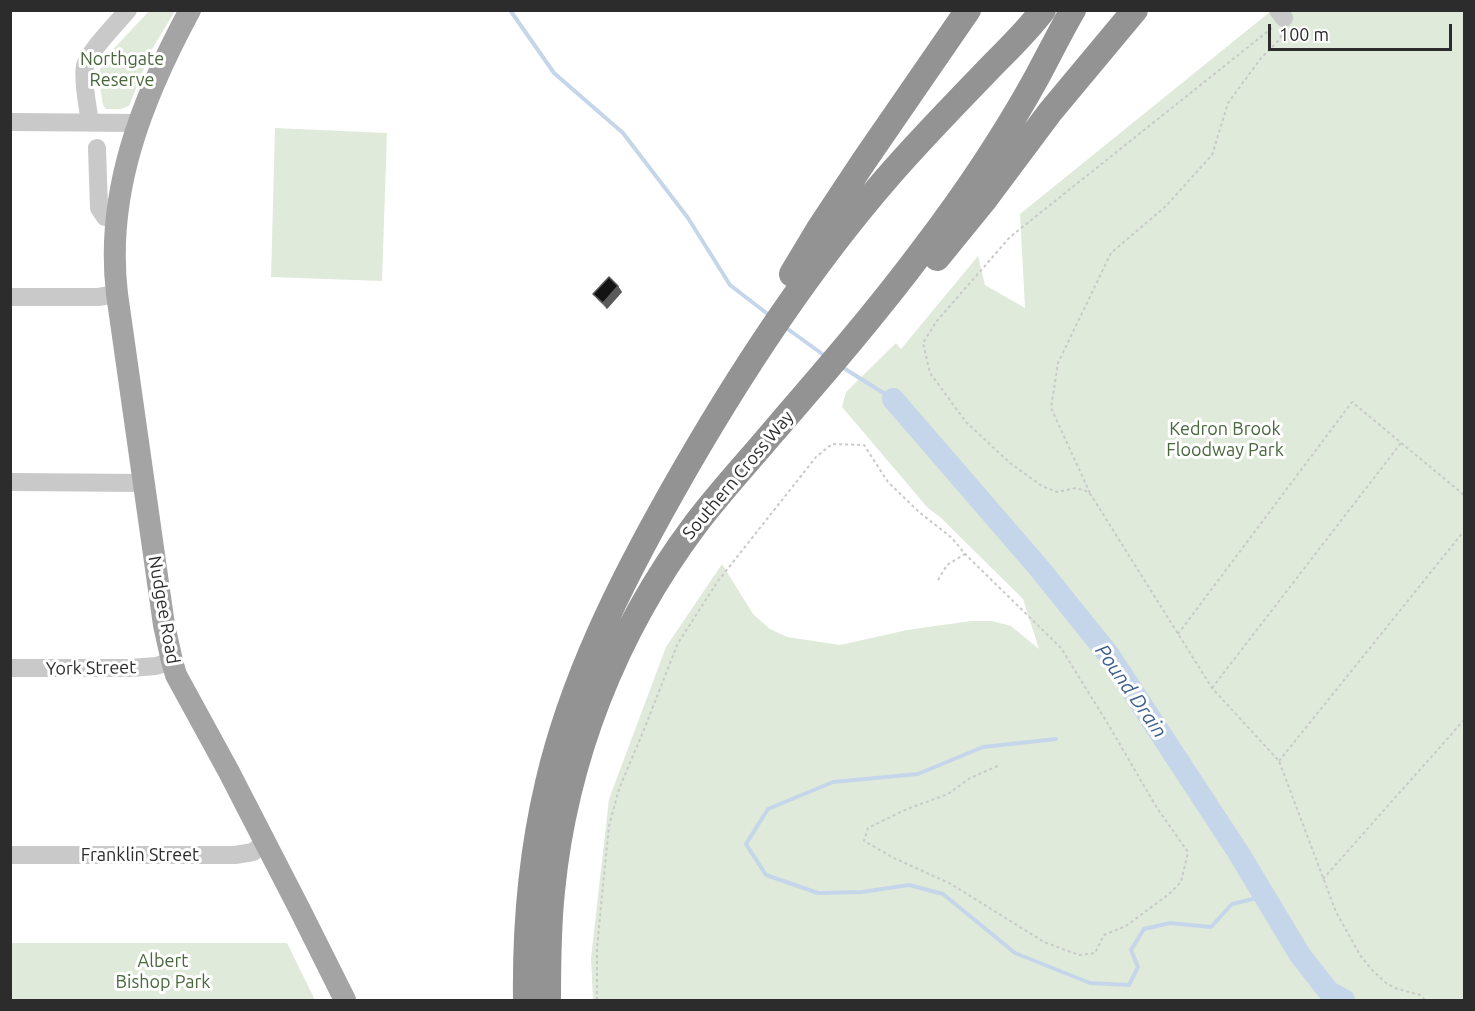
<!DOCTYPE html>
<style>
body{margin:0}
#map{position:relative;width:1475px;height:1011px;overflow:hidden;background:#fff;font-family:Ubuntu,sans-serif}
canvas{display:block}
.frame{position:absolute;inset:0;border:12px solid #2c2c2c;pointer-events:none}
.scale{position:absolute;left:1268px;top:24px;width:184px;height:27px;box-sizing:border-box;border:3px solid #2c2c2c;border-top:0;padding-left:8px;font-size:18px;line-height:21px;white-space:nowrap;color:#2c2c2c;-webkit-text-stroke:4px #fff;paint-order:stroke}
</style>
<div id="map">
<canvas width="1475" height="1011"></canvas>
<div class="frame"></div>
<div class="scale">100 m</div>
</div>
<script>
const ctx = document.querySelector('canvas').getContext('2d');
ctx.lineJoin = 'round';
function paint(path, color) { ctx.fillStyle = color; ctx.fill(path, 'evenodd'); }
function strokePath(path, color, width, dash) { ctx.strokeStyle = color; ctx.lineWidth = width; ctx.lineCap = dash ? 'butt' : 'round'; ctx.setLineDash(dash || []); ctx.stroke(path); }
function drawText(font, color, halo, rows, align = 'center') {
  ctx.font = font + ' Ubuntu,sans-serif'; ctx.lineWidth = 6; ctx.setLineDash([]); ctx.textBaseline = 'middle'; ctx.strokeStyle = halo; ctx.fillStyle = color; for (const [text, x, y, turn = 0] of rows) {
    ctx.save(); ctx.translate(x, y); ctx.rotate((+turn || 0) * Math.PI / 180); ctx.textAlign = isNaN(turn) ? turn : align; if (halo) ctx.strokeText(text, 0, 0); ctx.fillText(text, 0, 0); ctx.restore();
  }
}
const green = new Path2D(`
 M149 11H175L151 51 129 106 121 109H106L103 105 98 75 104 59Z
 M1271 11H1464V1000H593L591 958 609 799 666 647 722 564 753 614 770 629 787 637 840 645 907 630 971 621H992L1011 626 1039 649 1023 599 941 518 927 507 842 407 846 392 896 343 901 349 978 256 985 285 1025 308 1020 214Z
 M275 128 387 133 382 281 271 277Z
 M11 943H287L315 1000H11Z`);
const stream = new Path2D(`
 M510 10 554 73 623 133 688 218 730 285 769 315
 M785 327 825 356
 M842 367 893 399
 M1056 739 983 747 918 774 833 782 768 809 746 844 766 875 818 893 862 892 909 885 943 894 1015 953 1090 983 1129 985 1138 967 1131 950 1144 929 1170 923 1211 927 1232 904 1265 896`);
const river = new Path2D(`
 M893 399 1039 568 1109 655 1238 852 1300 955 1329 992 1344 1000`);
const path = new Path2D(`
 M1272 28 1010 237 936 322 923 343 930 373 966 422 1010 463 1042 486 1057 492 1076 488 1086 491 1091 495 1212 688 1279 761 1336 912 1360 955 1372 970 1386 983 1395 988 1420 995 1425 1000
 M1090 493 1051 408 1058 363 1111 253 1166 206 1212 155 1228 103 1261 58 1278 41 1283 33
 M938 580 947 565 965 554
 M1178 634 1352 402 1464 495
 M1212 688 1401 443
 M1279 761 1464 531
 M1323 879 1464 720
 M597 1000V949L602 895 609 826 619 789 643 732 678 643 718 581 816 457 832 444 864 445 888 482 919 512 952 538 965 554 1061 648 1108 724 1157 808 1188 852 1181 882 1169 894 1126 926 1104 935 1095 953 1079 955 1044 942 951 884 894 858 864 841 868 828 907 809 948 794 970 778 1000 765`);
const minor = new Path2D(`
 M1278 10 1284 18
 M10 122 138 123
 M90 122C88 108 82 80 85 66 88 52 117 23 128 10
 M97 148 99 208 105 217 117 218
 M10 297H98L117 294
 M10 482 144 483
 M10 668H130L156 666 172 661
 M10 855H235L253 852 265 842`);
const major = new Path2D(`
 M190 10C142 99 105 192 117 294L164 625 172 661 176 675 229 772 300 910 345 1000`);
const highway = new Path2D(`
 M937 258 985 199 1050 112 1135 10
 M792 274 819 229 864 161 968 10
 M526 1000C525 927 531 855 548 783 572 680 620 584 672 492 734 382 803 275 886 179 917 143 951 108 984 74 1004 53 1026 33 1043 10
 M548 1000C548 964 548 928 552 891 565 759 615 632 695 525 719 493 747 463 773 432 824 373 876 313 923 250 965 195 1004 137 1037 77 1049 55 1060 32 1073 10`);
const wall = new Path2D(`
 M618 286 622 292 607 309 598 300 593 294Z`);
const shadedWall = new Path2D(`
 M618 286 622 292 607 309 603 303Z`);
const building = new Path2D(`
 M609 277 618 286 603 303 593 294Z`);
const parkNames = [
 ["Northgate",122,59],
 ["Reserve",122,80],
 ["Kedron Brook",1225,429],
 ["Floodway Park",1225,450],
 ["Albert",163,961],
 ["Bishop Park",163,982]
];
const streetNames = [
 ["Southern Cross Way",738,475,-50],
 ["Nudgee Road",164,610,80],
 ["York Street",91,668,-1],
 ["Franklin Street",140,855]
];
const waterNames = [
 ["Pound Drain",1131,691,55]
];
paint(green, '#e0eada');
strokePath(stream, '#c6d6ea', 4);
strokePath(river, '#c6d6ea', 22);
strokePath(path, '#c9c9c9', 2, [3, 3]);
strokePath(minor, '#c9c9c9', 18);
strokePath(major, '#a4a4a4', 22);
strokePath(highway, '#939393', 26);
paint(wall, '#898989');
paint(shadedWall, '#5a5a5a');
paint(building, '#131313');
strokePath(building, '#5a5a5a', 1.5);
drawText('18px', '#48673b', '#fff', parkNames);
drawText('18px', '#2c2c2c', '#fff', streetNames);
drawText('italic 20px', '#3c5f8d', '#fff', waterNames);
</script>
